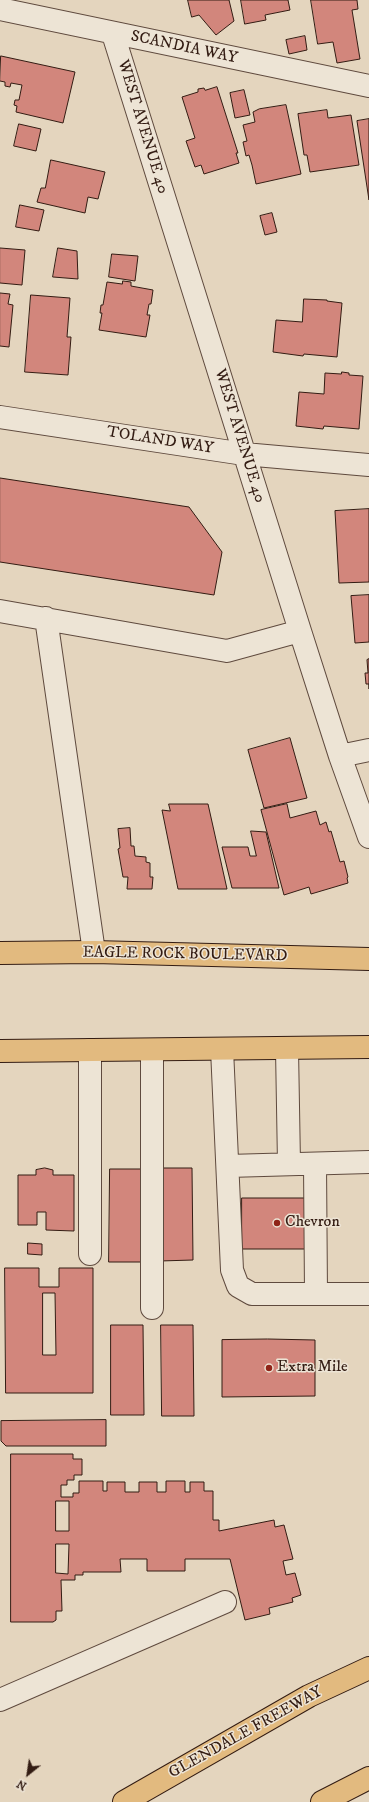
<!DOCTYPE html>
<style>
body{margin:0}
#map{position:relative;width:369px;height:1802px;overflow:hidden;background:#e4d5be;font-family:"IM FELL DW Pica",serif}
canvas{display:block}
.north{position:absolute;left:8px;top:1754px;width:40px;height:40px;-webkit-text-stroke:3px #ede4d5;paint-order:stroke;rotate:210deg;font-size:11px;font-weight:700;line-height:16px;text-align:center;color:#331c13}
.north::after{content:'';display:block;margin:auto;width:14px;height:18px;background:#331c13;clip-path:polygon(50% 0,100% 100%,50% 72%,0 100%)}
</style>
<div id="map">
<canvas width="369" height="1802"></canvas>
<div class="north">N</div>
</div>
<script>
const ctx = document.querySelector('canvas').getContext('2d');
ctx.lineJoin = 'round';
function paint(path, color) { ctx.fillStyle = color; ctx.fill(path, 'evenodd'); }
function strokePath(path, color, width, dash) { ctx.strokeStyle = color; ctx.lineWidth = width; ctx.lineCap = dash ? 'butt' : 'round'; ctx.setLineDash(dash || []); ctx.stroke(path); }
function drawText(font, color, halo, rows, align = 'center') {
  ctx.font = font + ' "IM FELL DW Pica",serif'; ctx.lineWidth = 3; ctx.setLineDash([]); ctx.textBaseline = 'middle'; ctx.strokeStyle = halo; ctx.fillStyle = color; for (const [text, x, y, turn = 0] of rows) {
    ctx.save(); ctx.translate(x, y); ctx.rotate((+turn || 0) * Math.PI / 180); ctx.textAlign = isNaN(turn) ? turn : align; if (halo) ctx.strokeText(text, 0, 0); ctx.fillText(text, 0, 0); ctx.restore();
  }
}
const building = new Path2D(`
 M188 0H229L234 21 216 35 199 15 192 17Z
 M241 0H288L290 10 265 15 266 20 245 24Z
 M311 0H357L358 9 352 10 360 59 337 63 333 42 318 44Z
 M305 36 307 50 289 54 286 40Z
 M1 56 75 72 63 123 16 112 17 106 14 105 15 100H19L22 85 11 83 10 87 5 86V82L0 81Z
 M217 87 238 153H236L239 163 204 174 201 165 195 167 186 141 195 138 182 97 198 92V89L204 88 205 90Z
 M244 90 250 115 235 118 230 93Z
 M286 105 301 174 256 184 252 165 249 155 246 156 243 142 247 141 243 125 255 122 253 112 259 109Z
 M327 110 328 118 351 115 359 165 310 172 307 155H304L298 114Z
 M369 119V200L357 121Z
 M19 124 41 129 36 151 14 146Z
 M51 160 105 172 98 199 88 197 85 213 37 202 41 188H45Z
 M20 205 44 210 39 231 16 227Z
 M272 213 277 232 265 235 260 216Z
 M0 248 25 250 22 285 0 283Z
 M58 248 77 251 78 279 53 277Z
 M112 254 138 256 135 281 109 277Z
 M123 281 131 282V286L153 290 151 304H149L147 315H150L146 337 99 330 102 313H100L101 305H103L107 282 122 284Z
 M0 293 10 294 8 304 13 305 9 347 0 346Z
 M31 295 70 298 67 337H71L68 375 25 372Z
 M304 299 327 300V301L342 303 337 357 304 354 303 356 273 352 276 320 302 322Z
 M342 372 349 373V375L363 376 359 429 324 426 323 429 296 426 299 392 324 394 325 373 341 374Z
 M0 478 189 507 222 552 214 595 0 562Z
 M369 509V582L339 583 335 511Z
 M369 595V642L355 643 351 596Z
 M369 659V689V684H366L365 673H368L367 660Z
 M290 738 307 798 264 808 248 750Z
 M169 804H208L227 889H178L162 810 170 811Z
 M287 804 290 818 316 811 320 825 326 822 329 832 331 831 340 862 344 861 348 877 347 878 348 883 311 894 309 887 284 895 261 810Z
 M130 828 131 846H134L135 856 146 857V862L150 863V877H153L152 889H127L128 877H123L118 849 120 848 118 829Z
 M251 831 266 832 279 888H232L222 847H248L250 856H256Z
 M45 1168 53 1170V1175H74V1231L46 1230V1212H37V1225H18V1175H36V1170Z
 M160 1168H192L193 1260 160 1261Z
 M110 1169H143V1262H109Z
 M242 1198H311V1249H242Z
 M28 1243 42 1244V1255L28 1254Z
 M5 1268H39V1287H59V1268H93V1393H6ZM43 1293H55L56 1355H43Z
 M111 1325H143L144 1415H111Z
 M161 1325H193L194 1416H162Z
 M268 1339 315 1340V1396L222 1397V1340Z
 M106 1420V1446H6L1 1441V1421Z
 M11 1454H73V1459H82V1475H74V1480H67V1485H61V1497H73V1493H79V1481H103V1491H107V1482H125V1492H139V1482H157V1492H166V1481H185V1492H190V1482H204V1491H213V1520H219V1531L274 1520 275 1527 284 1525 293 1559 283 1561 286 1575 295 1573 301 1595 292 1598 293 1602 269 1608 270 1614 245 1620 230 1559H185V1571H147V1559H120L121 1572H83V1575H75V1580H61L62 1611H56V1620L53 1622H11ZM56 1501H69V1531H56ZM56 1544H69L68 1574 56 1573Z`);
const minor = new Path2D(`
 M0 9 369 86
 M113 34 300 631 340 756 369 837
 M0 417 244 454 369 465
 M0 611 227 651 300 631
 M46 618 94 952
 M340 756 369 750
 M222 1049 232 1270 238 1286 252 1294H369
 M287 1049 289 1164
 M315 1164 316 1294
 M228 1166 369 1162
 M90 1254V1050
 M152 1308V1050
 M0 1700 225 1602`);
const major = new Path2D(`
 M0 953 94 952 369 959
 M0 1051 369 1047`);
const highway = new Path2D(`
 M124 1802 309 1696 369 1668
 M322 1802 369 1778`);
const markers = [
 [277,1223,4,"#8f2418"],
 [269,1368,4,"#8f2418"]
];
const streetNames = [
 ["SCANDIA WAY",184,48,12],
 ["WEST AVENUE 40",142,127,73],
 ["WEST AVENUE 40",239,436,73],
 ["TOLAND WAY",160,441,9],
 ["EAGLE ROCK BOULEVARD",185,955,1],
 ["GLENDALE FREEWAY",246,1733,-29]
];
const poiNames = [
 ["Chevron",285,1223],
 ["Extra Mile",277,1368]
];
paint(building, '#d2867c');
strokePath(building, '#331c13', 1);
strokePath(minor, '#5f4a3e', 24);
strokePath(major, '#331c13', 24);
strokePath(highway, '#331c13', 24);
strokePath(minor, '#ede4d5', 22);
strokePath(major, '#e2ba7f', 22);
strokePath(highway, '#e2ba7f', 22);
for (const [x, y, r, color] of markers) { const dot = new Path2D(); dot.arc(x, y, r, 0, 2 * Math.PI); ctx.fillStyle = color; ctx.fill(dot); strokePath(dot, '#ede4d5', 1.5); }
drawText('16px', '#331c13', '#ede4d5', streetNames);
drawText('16px', '#331c13', '#ede4d5', poiNames, 'left');
</script>
